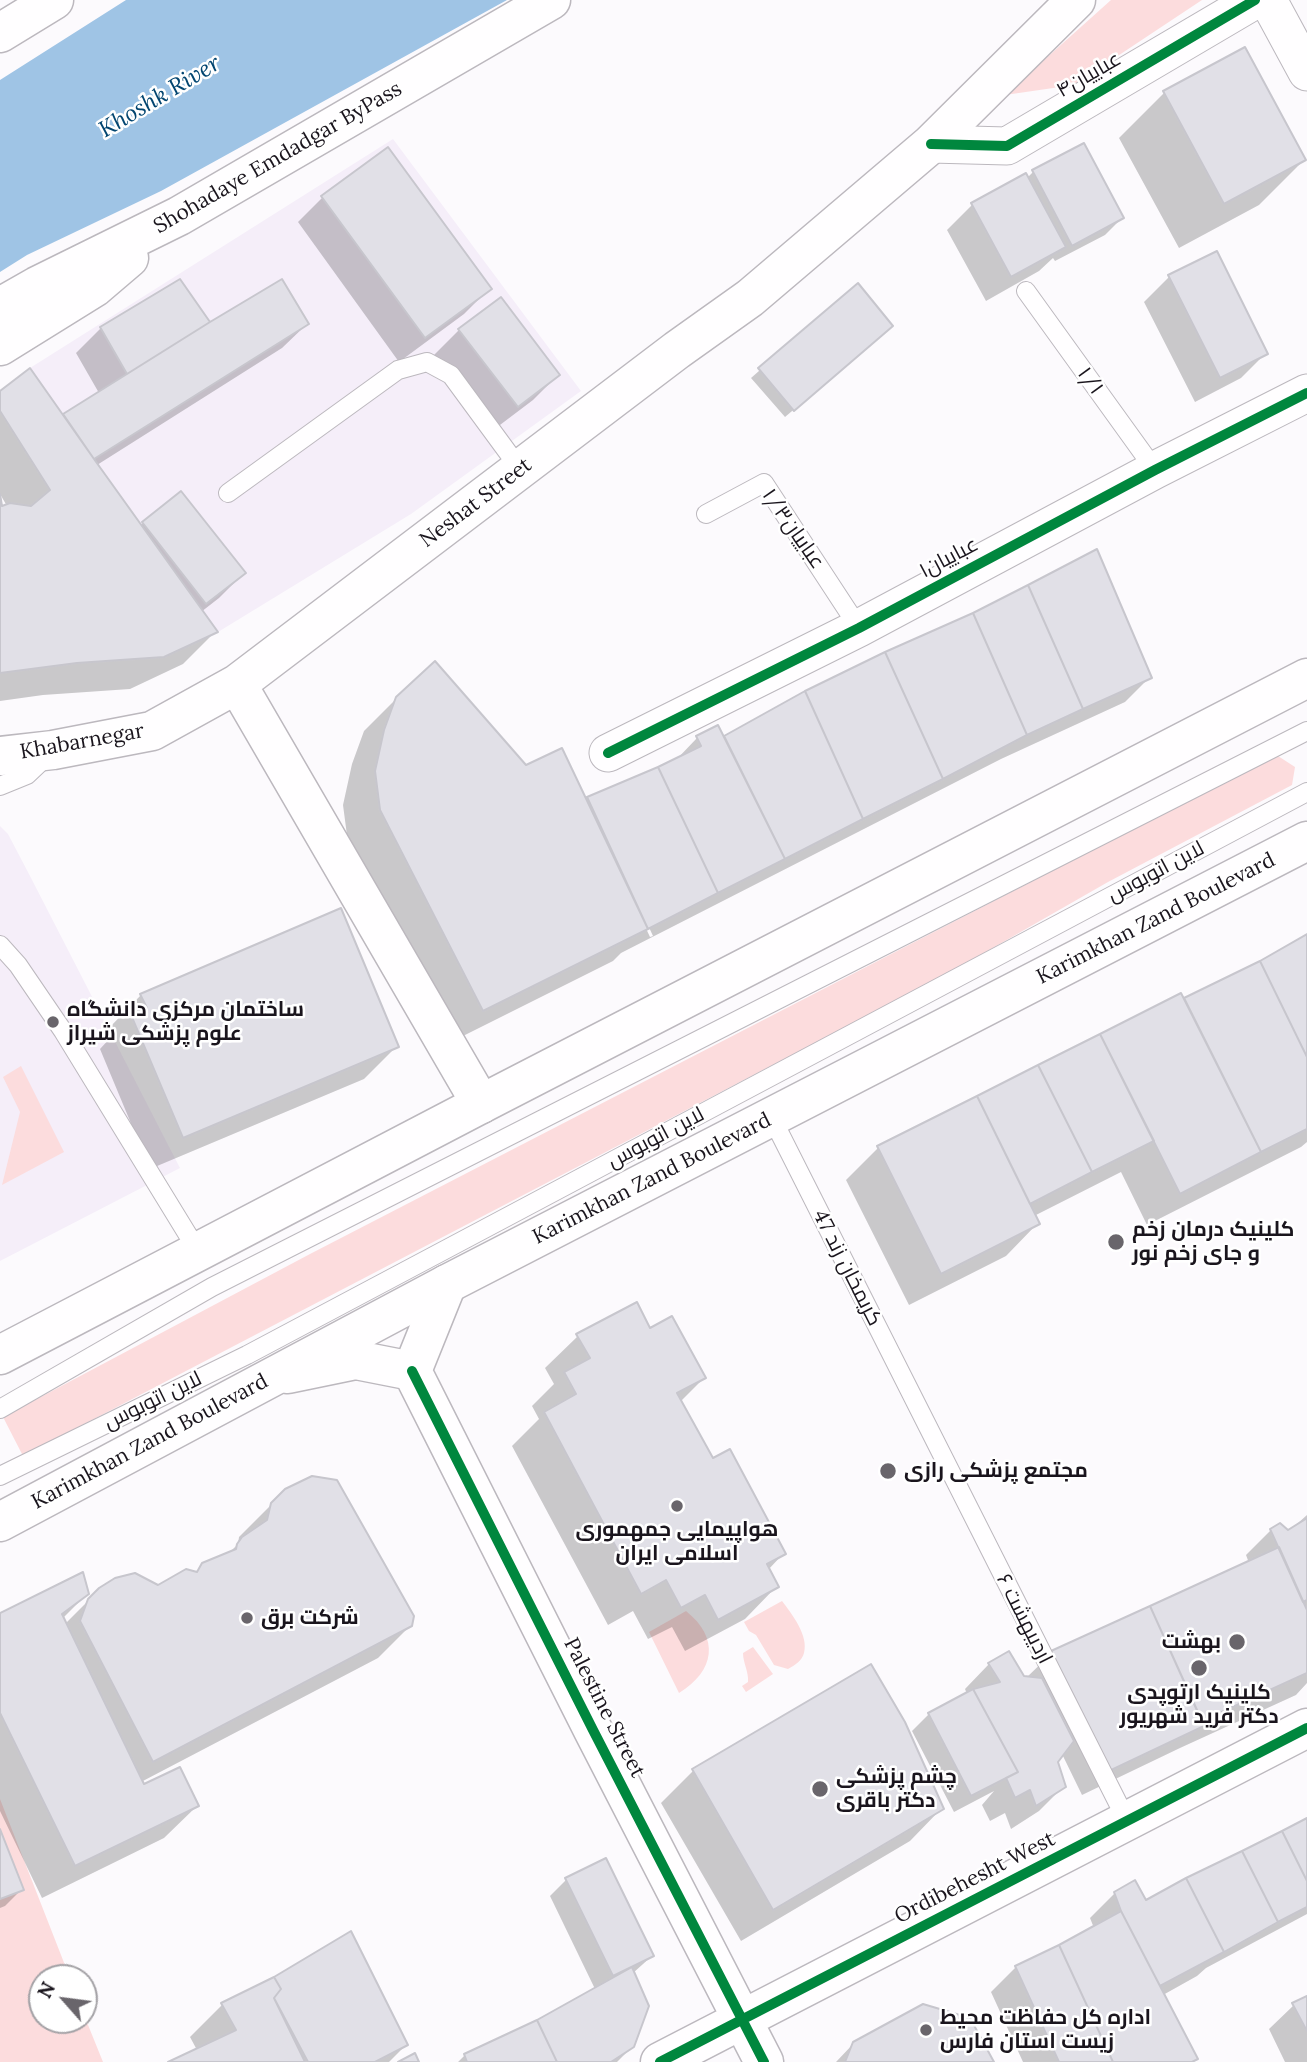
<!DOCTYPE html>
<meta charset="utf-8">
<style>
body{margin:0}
#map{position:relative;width:1307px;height:2062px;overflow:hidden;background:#fcfafd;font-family:Lora,serif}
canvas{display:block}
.north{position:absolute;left:28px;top:1964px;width:70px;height:70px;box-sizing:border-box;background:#fff;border:2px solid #a3a1a5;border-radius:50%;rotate:298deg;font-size:19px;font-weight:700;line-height:28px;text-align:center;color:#1a151d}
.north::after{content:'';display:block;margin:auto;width:24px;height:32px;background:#69656b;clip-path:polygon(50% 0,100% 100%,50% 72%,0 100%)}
</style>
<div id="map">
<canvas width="1307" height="2062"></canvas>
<div class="north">N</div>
</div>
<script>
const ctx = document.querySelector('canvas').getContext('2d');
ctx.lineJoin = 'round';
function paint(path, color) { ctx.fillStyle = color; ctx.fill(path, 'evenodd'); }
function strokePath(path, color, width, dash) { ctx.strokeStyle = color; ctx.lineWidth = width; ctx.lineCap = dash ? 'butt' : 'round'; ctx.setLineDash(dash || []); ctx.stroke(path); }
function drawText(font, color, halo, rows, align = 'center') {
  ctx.font = font + ' Lora,Cairo,serif'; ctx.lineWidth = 5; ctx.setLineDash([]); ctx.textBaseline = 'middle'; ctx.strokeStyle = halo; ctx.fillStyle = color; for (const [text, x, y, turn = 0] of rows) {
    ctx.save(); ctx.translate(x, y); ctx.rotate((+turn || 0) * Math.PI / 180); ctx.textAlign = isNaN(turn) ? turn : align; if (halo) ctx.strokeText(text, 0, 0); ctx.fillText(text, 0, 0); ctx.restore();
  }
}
const built = new Path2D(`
 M393 139 581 391 411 514 218 632 30 368Z
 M0 826 8 834 30 876 180 1168 0 1261Z`);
const green = new Path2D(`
 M1111 0H1202L1074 85 1005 95Z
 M1278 756 1295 767 1292 785 1108 882 949 973 23 1456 3 1417 310 1254 1114 839Z
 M21 1066 64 1152 2 1185 20 1112 3 1077Z
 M782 1601C792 1614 809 1636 804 1653 802 1661 795 1665 788 1669L774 1665 756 1635 749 1631 744 1622Z
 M686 1611C720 1638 715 1671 679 1693L649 1632Z
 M753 1647 773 1674 746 1692 742 1686 748 1682C749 1672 743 1663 743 1653Z
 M0 1799 70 1978H42V2020H84V2015L103 2062H0Z`);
const water = new Path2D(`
 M126 0H507L161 191 27 255 0 272V80Z`);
const shadow = new Path2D(`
 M1164 93 1304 160 1259 205 1179 248 1119 138Z
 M1033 172 1122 218 1105 235 1055 261 1053 258 1039 271 986 301 947 230 972 205 1025 175 1027 178Z
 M323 197 489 289 464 314 399 362 298 222Z
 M1169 277 1266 353 1241 378 1195 402 1144 302Z
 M857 285 883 334 785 417 751 378Z
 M209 324H307L282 348 97 465 140 526 181 493 244 573 219 598 201 612 215 632 183 664 130 689 43 695 0 701V507L7 506 0 494V393L62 417 99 393 76 353 101 328Z
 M459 330 558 375 533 400 492 431 434 355Z
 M1150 677 1125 702 1001 759 621 953 613 961 451 1042 348 843 343 805 352 764 364 731 397 698 585 801 675 761 697 738 723 739 806 693ZM590 808H594L653 936 650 937Z
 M1307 936V1142L1301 1147 1147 1225 1121 1172 1034 1216 1038 1223 1006 1256 909 1305 846 1180 878 1148 1184 1001 1260 963Z
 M141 995 397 1046 364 1079 150 1169 100 1049 112 1036 109 1028Z
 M650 1330 704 1378 680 1402 712 1461 784 1553 768 1570 777 1586 745 1619 685 1651 672 1627 648 1639 633 1611 608 1625 512 1446 539 1419 532 1406 554 1384 545 1368 578 1336Z
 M286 1490 411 1625 378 1658 141 1782 143 1786 197 1806 164 1838 42 1898 0 1811V1615L87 1594 62 1619 65 1624 100 1589 158 1587 195 1573 203 1565 227 1555 238 1544 239 1537Z
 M1307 1515V1608L1305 1610 1307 1615V1683L1296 1695 1180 1748 1082 1795 1062 1754 1056 1762 1064 1786 1039 1811 1011 1829 1005 1813 990 1821 982 1805 994 1791 954 1812 912 1731 929 1714 967 1694 965 1689 989 1664 1026 1678 1052 1653 1249 1563 1246 1555 1271 1530 1288 1532Z
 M693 1771 942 1808 910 1841 741 1941 661 1803Z
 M1307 1820V1914L1206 1968 1197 1976 1163 1995 1196 2058 1193 2062H1023L991 1992 1016 1967 1094 1928 1090 1918 1115 1893 1145 1902Z
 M0 1833 22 1889 5 1906 0 1908Z
 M566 1880 652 1956 633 1973V2046L617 2062H458L465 2055 538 2021 595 1989 550 1896Z
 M275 1979 406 2045 389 2062H172L197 2050 190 2037 222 2005Z
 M1307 1998V2062H1285L1269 2029 1294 2005Z
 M854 2043 992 2062H836Z`);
const building = new Path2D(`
 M1245 47 1306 160 1224 204 1163 91Z
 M1084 143 1124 218 1072 246 1032 170Z
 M388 147 492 289 425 338 321 196Z
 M1026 173 1066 247 1011 277 971 203Z
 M1217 251 1268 354 1220 378 1168 275Z
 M180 279 210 322 127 374 100 327Z
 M282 279 309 324 94 459 63 414 210 322Z
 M858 283 893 326 794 411 758 368Z
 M501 297 560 375 518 407 458 329Z
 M30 368 94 459 218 632 164 657 77 663 0 673V494L2 506 10 503 31 506 50 490 0 411V391Z
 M181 491 246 573 206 604 142 522Z
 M1097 549 1152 678 1083 709 1028 585Z
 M1028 585 1083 709 1027 735 973 613Z
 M973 613 1027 735 943 779 885 652Z
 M885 652 943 779 863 819 805 691Z
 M435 661 526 765 562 748 648 929 483 1011 380 810 375 771 384 730 396 697Z
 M805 691 863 819 785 859 724 736Z
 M718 725 785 859 718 893 658 767 701 746 696 736Z
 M658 767 718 893 648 929 587 797Z
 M341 908 399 1047 183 1138 131 1015 147 1008 140 994Z
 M1307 934V1057L1260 961Z
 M1260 961 1307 1057V1129L1261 1152 1184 998Z
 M1181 993 1261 1152 1180 1194 1100 1034Z
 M1100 1034 1154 1141 1092 1172 1038 1065Z
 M1038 1065 1092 1172 1030 1204 977 1096Z
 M977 1096 1040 1224 941 1274 877 1146Z
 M637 1302 650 1328 672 1316 706 1378 677 1393 713 1458 730 1449 786 1554 767 1564 779 1587 718 1620 705 1595 681 1608 666 1580 641 1594 544 1412 576 1394 564 1372 590 1358 576 1334Z
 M312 1476 337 1480 414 1616 412 1626 153 1762 80 1621 88 1599 99 1588 115 1578 135 1573 158 1585 186 1569 197 1572 202 1563 236 1549 237 1544 242 1537 267 1520 271 1503 285 1489Z
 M1307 1518V1600L1303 1602 1270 1529 1280 1523 1288 1530Z
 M1279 1547 1307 1610V1673L1202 1721 1150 1606Z
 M83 1572 89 1594 62 1614 144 1784 180 1767 199 1806 75 1866 0 1713V1613Z
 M1150 1606 1204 1726 1107 1772 1051 1651Z
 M1009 1651 1024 1676 1042 1678 1074 1741 1058 1762 1066 1787 1036 1806 1030 1790 1015 1798 1006 1778 1018 1772 973 1689 1000 1682 988 1663Z
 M871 1664 905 1722 944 1809 773 1910 692 1769Z
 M973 1689 1018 1772 971 1796 928 1713Z
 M1307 1818V1881L1282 1831Z
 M0 1829 24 1890 0 1899Z
 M1282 1831 1307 1881V1907L1278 1922 1242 1851Z
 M1242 1851 1278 1922 1224 1952 1186 1878Z
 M606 1858 654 1956 613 1976 565 1878Z
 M1186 1878 1224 1952 1160 1986 1121 1911 1114 1892 1135 1880 1146 1900Z
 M1121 1911 1198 2059 1192 2062H1113L1059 1945Z
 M351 1931 408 2045 375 2062H308L274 1998 281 1989 274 1977Z
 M1059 1945 1113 2062H1059L1015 1966Z
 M632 1967 649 2006 634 2047 611 2062H557L537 2020Z
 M274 1977 281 1989 274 1998 305 2062H168L236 2030 221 2003Z
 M1307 1996V2031L1292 2003Z
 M923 2004 970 2018 994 2062H845L853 2042Z
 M537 2020 557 2062H467L464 2054Z
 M415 2053 419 2062H398Z`);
const service = new Path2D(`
 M1026 291 1155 470
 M228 493 398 370 427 362 451 375 520 469
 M706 514 764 483 859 628
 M0 786 27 775 46 757
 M0 945 18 965 63 1031 199 1253
 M772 1118 1127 1821
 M0 1409 212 1287 1307 731
 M0 1476 247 1355 1307 792`);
const minor = new Path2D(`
 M1268 0 1307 72
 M931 144 1007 146 1255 0
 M608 753 859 628 1155 470 1307 393`);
const tertiary = new Path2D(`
 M412 1371 593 1730 764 2062
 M412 1371 447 1284
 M288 1374 356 1360 412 1371
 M660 2062 1307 1728`);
const secondary = new Path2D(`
 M0 33 54 0
 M0 307 37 286 179 216 551 0
 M0 346 95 287 129 258
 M237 684 481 1104
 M0 756 53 750 152 731 237 684 677 350 750 298 931 144 1076 0`);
const primary = new Path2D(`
 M0 1355 481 1104 1307 678
 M0 1522 447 1284 1307 841`);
const cycleway = new Path2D(`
 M931 144 1007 146 1255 0
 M608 753 859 628 1155 470 1307 393
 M412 1371 593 1730 764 2062
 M660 2062 1307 1728`);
const markers = [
 [53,1022,7,"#69656b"],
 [1116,1242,9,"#69656b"],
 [888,1471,9,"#69656b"],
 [677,1506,7,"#69656b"],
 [247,1618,7,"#69656b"],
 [1237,1642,9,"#69656b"],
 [1199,1668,9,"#69656b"],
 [820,1789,9,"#69656b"],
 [926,2030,7,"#69656b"]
];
const streetNames = [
 ["عباییان۴",1089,75,-30],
 ["Shohadaye Emdadgar ByPass",278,158,-30],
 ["۱/۱",1090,381,54],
 ["Neshat Street",476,503,-37],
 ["عباییان۱/۳",793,529,55],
 ["عباییان۱",949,558,-28],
 ["Khabarnegar",82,742,-10],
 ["لاین اتوبوس",1156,872,-28],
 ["Karimkhan Zand Boulevard",1156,919,-27],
 ["لاین اتوبوس",656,1138,-28],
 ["Karimkhan Zand Boulevard",652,1179,-27],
 ["47 کریمخان زند",847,1268,63],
 ["لاین اتوبوس",153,1401,-26],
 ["Karimkhan Zand Boulevard",150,1442,-28],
 ["۶ اردیبهشت",1024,1619,63],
 ["Palestine Street",604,1708,63],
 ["Ordibehesht West",975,1878,-27]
];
const poiNames = [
 ["ساختمان مرکزی دانشگاه",67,1010],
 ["علوم پزشکی شیراز",67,1034],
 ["کلینیک درمان زخم",1132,1230],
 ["و جای زخم نور",1132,1254],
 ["مجتمع پزشکی رازی",904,1471],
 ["هواپیمایی جمهموری",677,1530,"center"],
 ["اسلامی ایران",677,1554,"center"],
 ["شرکت برق",261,1618],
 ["بهشت",1221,1642,"right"],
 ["کلینیک ارتوپدی",1199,1693,"center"],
 ["دکتر فرید شهریور",1199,1717,"center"],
 ["چشم پزشکی",836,1777],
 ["دکتر باقری",836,1801],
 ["اداره کل حفاظت محیط",940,2018],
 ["زیست استان فارس",940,2042]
];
const waterNames = [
 ["Khoshk River",160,97,-31]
];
paint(built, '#f5eef9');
paint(green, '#fcdcdd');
paint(water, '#9fc4e5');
paint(shadow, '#0003');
paint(building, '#e1e0e7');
strokePath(building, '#c7c6cd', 2);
strokePath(service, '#bcb8be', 20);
strokePath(minor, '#bcb8be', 39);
strokePath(tertiary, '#bcb8be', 41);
strokePath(secondary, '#bcb8be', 41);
strokePath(primary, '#bcb8be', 41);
strokePath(service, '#fffeff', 18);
strokePath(minor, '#fffeff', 37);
strokePath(tertiary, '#fffeff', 38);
strokePath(secondary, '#fffeff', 38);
strokePath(primary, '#fffeff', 38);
strokePath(cycleway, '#00873e', 10);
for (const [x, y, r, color] of markers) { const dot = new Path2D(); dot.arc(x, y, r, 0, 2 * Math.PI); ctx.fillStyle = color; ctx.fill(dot); strokePath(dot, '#fff', 2.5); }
drawText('21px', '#1a151d', '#fff', streetNames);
drawText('bold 21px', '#1a151d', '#fff', poiNames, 'left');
drawText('italic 23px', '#024570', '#fff', waterNames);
</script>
